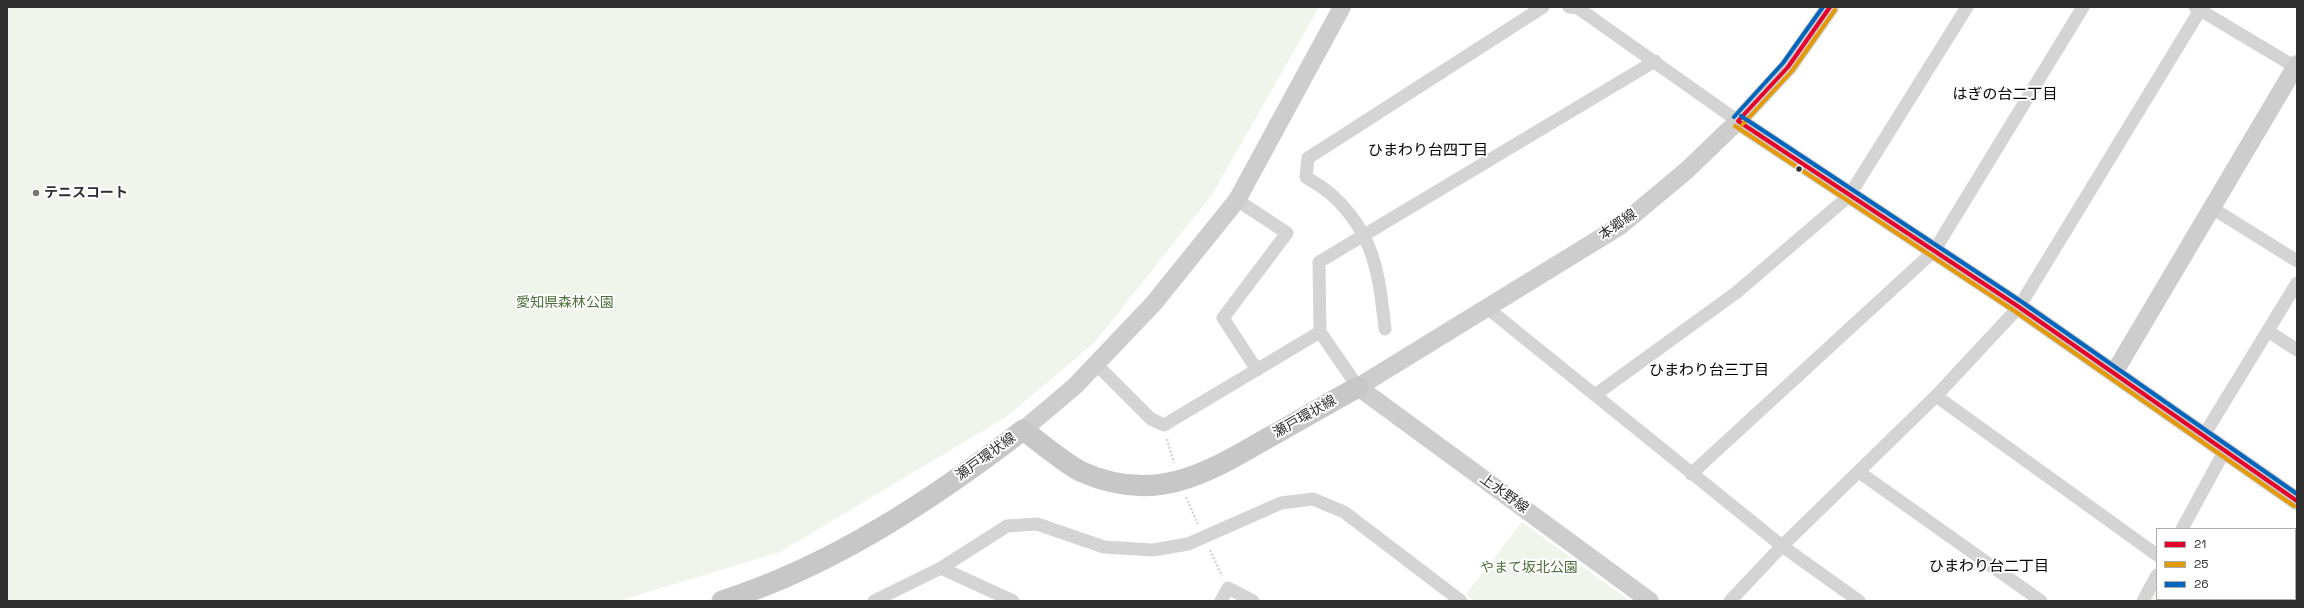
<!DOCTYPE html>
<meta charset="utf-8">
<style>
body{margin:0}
#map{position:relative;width:2304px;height:608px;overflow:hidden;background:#fff;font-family:"Space Grotesk",sans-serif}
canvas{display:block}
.frame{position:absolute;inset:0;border:8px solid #2f2f2f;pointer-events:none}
.legend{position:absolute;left:2156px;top:528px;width:140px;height:72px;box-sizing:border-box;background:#fff;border:1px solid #acacac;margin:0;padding:5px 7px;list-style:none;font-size:12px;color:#2f2f2f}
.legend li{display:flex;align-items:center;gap:8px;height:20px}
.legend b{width:20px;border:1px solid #acacac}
</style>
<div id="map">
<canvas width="2304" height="608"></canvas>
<div class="frame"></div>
<ul class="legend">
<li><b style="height:5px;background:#e4002b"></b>21</li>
<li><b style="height:5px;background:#e39a05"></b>25</li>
<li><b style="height:5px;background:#0065bd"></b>26</li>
</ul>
</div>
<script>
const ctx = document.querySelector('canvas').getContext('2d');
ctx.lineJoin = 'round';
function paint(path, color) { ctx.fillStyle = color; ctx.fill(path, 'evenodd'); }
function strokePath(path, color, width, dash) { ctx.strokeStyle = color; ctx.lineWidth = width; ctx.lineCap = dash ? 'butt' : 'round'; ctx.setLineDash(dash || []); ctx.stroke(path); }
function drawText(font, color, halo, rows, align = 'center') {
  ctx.font = font + ' "Space Grotesk","Noto Sans JP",sans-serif'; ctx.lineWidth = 4; ctx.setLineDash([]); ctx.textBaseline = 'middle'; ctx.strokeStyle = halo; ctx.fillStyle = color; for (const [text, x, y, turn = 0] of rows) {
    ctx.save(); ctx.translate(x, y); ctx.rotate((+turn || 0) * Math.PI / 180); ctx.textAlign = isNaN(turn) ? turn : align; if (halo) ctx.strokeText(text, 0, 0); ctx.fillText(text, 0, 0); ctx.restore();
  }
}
const green = new Path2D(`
 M7 7H1319L1212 195 1095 342 1006 417 780 552 619 601H7Z
 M1522 522 1630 601H1474L1466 594Z
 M2157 590V599H2218L2221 601H2151Z`);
const path = new Path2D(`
 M1167 439 1174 463
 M1186 497 1198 524
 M1210 550 1222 576`);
const street = new Path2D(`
 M1569 7 1578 8 1738 121
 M2195 7 2297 68
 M1237 200 1287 233 1223 318 1257 370
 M2212 208 2297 261
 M1486 307 1782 546 1859 601
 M1385 329C1379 275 1375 235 1333 196 1326 189 1315 183 1306 177L1308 158 1543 7
 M2268 331 2297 350
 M1096 364 1151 419 1164 425 1320 332
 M1358 387 1320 332 1319 262 1655 61
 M1595 395 1737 292 1849 196 1967 7
 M1936 396 2157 555
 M2204 435 2297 283
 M1859 472 2041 601
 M1691 474 1934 251 2083 7
 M2182 529 2225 450
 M941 568 1013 601
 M2231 599 2234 601
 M874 601 941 568 1007 526 1037 524 1104 547 1153 550 1188 544 1281 503 1313 499 1344 512 1461 601
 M1221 601 1228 588 1253 601
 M1730 601 1782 546 1936 396 2019 307 2202 7
 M2143 601 2157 575`);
const secondary = new Path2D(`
 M1738 121 2019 307 2297 501
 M2114 373 2297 64
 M1023 430 1075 386 1154 303 1237 200 1342 7
 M1650 601 1358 387 1620 226 1686 171 1738 121 1788 67 1830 7`);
const primary = new Path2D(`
 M722 601C832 566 932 500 1023 430 1040 442 1064 463 1082 472 1154 504 1204 475 1266 439 1297 422 1327 404 1358 387`);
const bus1 = new Path2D(`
 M1738 121 2019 307 2297 501
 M1738 121 1788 67 1830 7`);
const bus2 = new Path2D(`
 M1742 125 1792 71 1835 10
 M1735 126 2016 312 2294 506`);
const bus3 = new Path2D(`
 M1741 116 2022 302 2297 494
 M1734 117 1783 63 1823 7`);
const markers = [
 [1799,169,3.5,"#2f2f2f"],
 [36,193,4,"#787878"]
];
const poiNames = [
 ["テニスコート",44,193]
];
const streetNames = [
 ["本郷線",1618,225,-35],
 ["瀬戸環状線",1305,417,-30],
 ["瀬戸環状線",986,457,-36],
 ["上水野線",1504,494,36]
];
const parkNames = [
 ["愛知県森林公園",565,303],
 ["やまて坂北公園",1529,568]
];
const neighbourhoodNames = [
 ["はぎの台二丁目",2005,95],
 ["ひまわり台四丁目",1428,151],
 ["ひまわり台三丁目",1709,371],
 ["ひまわり台二丁目",1989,567]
];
paint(green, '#f0f5ec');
strokePath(path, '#d4d4d4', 2.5, [2, 2]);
strokePath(street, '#d4d4d4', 13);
strokePath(secondary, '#cdcdcd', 18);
strokePath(primary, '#c7c7c7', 21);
strokePath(bus1, '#e4002b', 4);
strokePath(bus2, '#e39a05', 4);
strokePath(bus3, '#0065bd', 4);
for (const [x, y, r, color] of markers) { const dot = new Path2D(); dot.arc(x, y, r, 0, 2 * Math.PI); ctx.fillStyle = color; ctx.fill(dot); strokePath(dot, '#fff', 1.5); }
drawText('bold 14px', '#2f2f2f', '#fff', poiNames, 'left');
drawText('14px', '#2f2f2f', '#fff', streetNames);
drawText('14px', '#4c6e39', '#fff', parkNames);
drawText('15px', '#000', '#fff', neighbourhoodNames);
</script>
